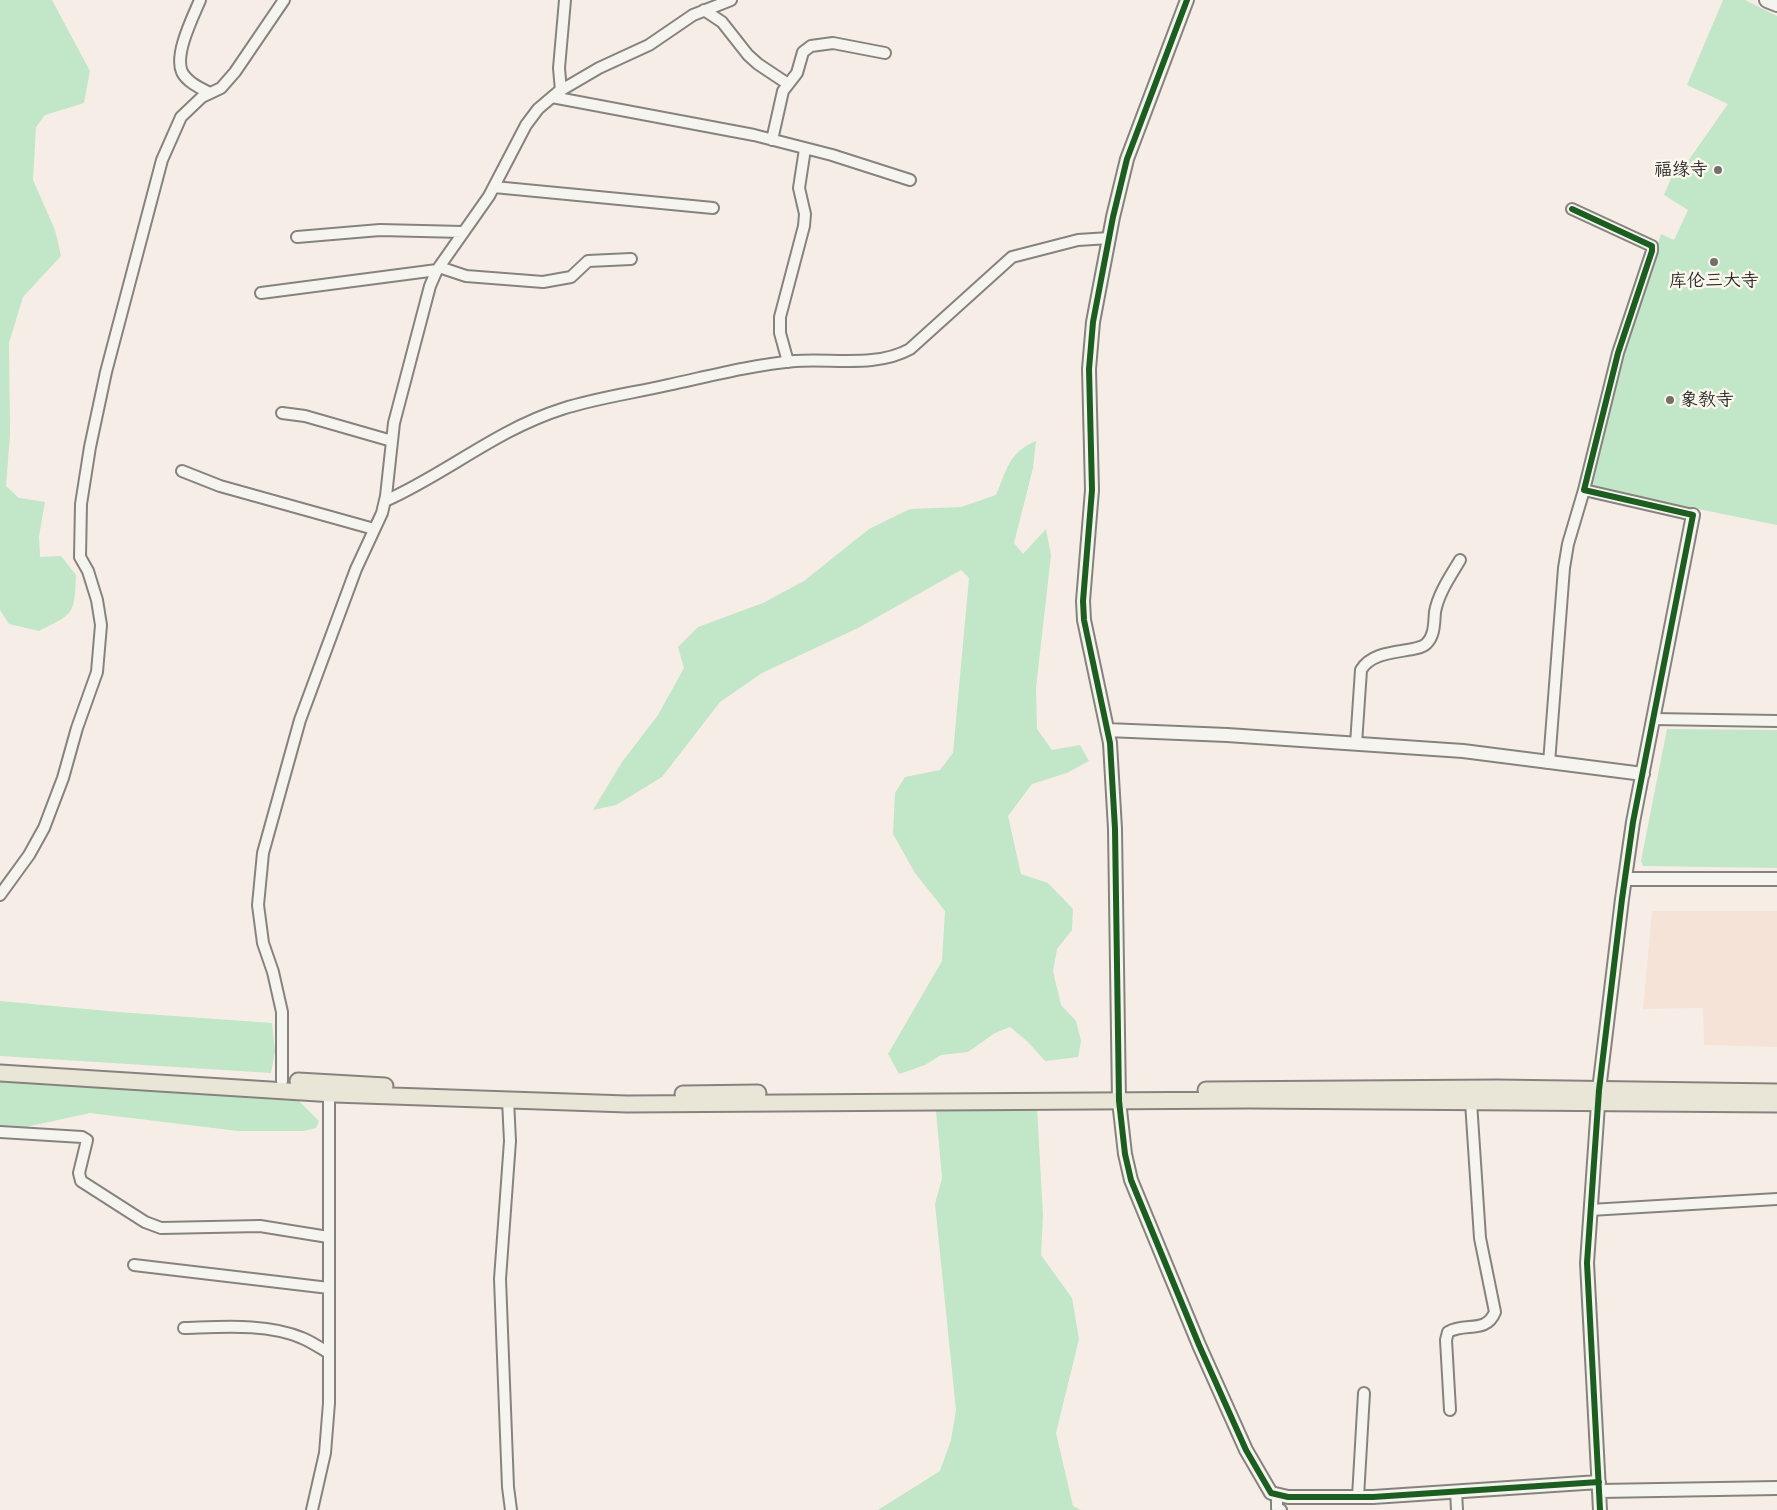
<!DOCTYPE html>
<meta charset="utf-8">
<style>
body{margin:0}
canvas{display:block;background:#f6eee6}
</style>
<canvas width="1777" height="1510"></canvas>
<script>
const ctx = document.querySelector('canvas').getContext('2d');
ctx.lineJoin = 'round';
function paint(path, color) { ctx.fillStyle = color; ctx.fill(path, 'evenodd'); }
function strokePath(path, color, width, dash) { ctx.strokeStyle = color; ctx.lineWidth = width; ctx.lineCap = dash ? 'butt' : 'round'; ctx.setLineDash(dash || []); ctx.stroke(path); }
function drawText(font, color, halo, rows, align = 'center') {
  ctx.font = font + ' "Shantell Sans","LXGW WenKai TC",sans-serif'; ctx.lineWidth = 5; ctx.setLineDash([]); ctx.textBaseline = 'middle'; ctx.strokeStyle = halo; ctx.fillStyle = color; for (const [text, x, y, turn = 0] of rows) {
    ctx.save(); ctx.translate(x, y); ctx.rotate((+turn || 0) * Math.PI / 180); ctx.textAlign = isNaN(turn) ? turn : align; if (halo) ctx.strokeText(text, 0, 0); ctx.fillText(text, 0, 0); ctx.restore();
  }
}
const built = new Path2D(`
 M1652 911H1777V1047L1704 1045 1703 1008 1643 1009Z`);
const green = new Path2D(`
 M0 0H52L90 71 84 103 45 115 36 127 33 180 55 230 61 256 23 297 9 343 10 435 6 486 19 498 45 502 39 536 40 557 61 556 76 575C74 615 75 613 39 631L9 624 0 610Z
 M1723 0H1745L1777 16V525L1590 487 1615 379 1661 234 1674 240 1688 210 1664 195 1675 169 1681 171 1728 104 1687 85Z
 M1036 441 1033 468 1014 543 1023 554 1046 529 1051 555 1036 688 1037 729 1052 750 1080 745 1089 761 1067 773 1032 784 1008 816 1021 874 1048 883 1073 909 1072 930 1057 949 1053 971 1061 1005 1076 1021 1081 1041 1078 1057 1045 1061 1028 1042 1010 1027 995 1033 968 1052 941 1055 925 1065 899 1074 888 1054 942 961 945 911 915 873 893 834 895 793 905 777 940 770 953 753 969 578 961 570 858 628 762 673 720 702 662 777 616 805 593 810 622 762 658 715 684 668 678 647 698 627 763 603 804 581 869 529 910 509 961 507 996 495C1007 470 1008 453 1036 441Z
 M1667 729 1777 730V868L1643 866 1641 861Z
 M0 1001 118 1012 272 1023 275 1051 271 1073 0 1056Z
 M0 1081 299 1101 319 1121 316 1128 304 1131H238L90 1113 26 1127 0 1129Z
 M1037 1108 1043 1215 1041 1255 1072 1298 1079 1339 1056 1433 1073 1506 1081 1510H878L940 1471 951 1440 956 1410 935 1204 942 1178 936 1111Z`);
const minor = new Path2D(`
 M200 0C193 17 174 54 182 72 187 82 200 88 210 93
 M704 10 722 22 748 55 758 64 788 84
 M561 91 559 68 565 0
 M552 97 754 135 832 155 910 180
 M772 140 783 91 797 73 803 52 811 46 833 43 885 53
 M494 187 713 208
 M1572 209 1652 246V251L1618 353 1584 490 1693 515
 M297 237 380 230 463 232
 M439 267 466 276 543 282 571 277 588 261 631 259
 M261 293 437 270
 M788 362 780 333V317L804 226 805 214 799 188 805 149
 M282 413 305 416 392 441
 M182 471 220 486 374 529
 M385 501C446 474 496 430 562 409 596 398 633 393 668 385 710 376 752 365 795 361 831 358 876 368 910 349L1012 257 1078 240 1109 238
 M1653 719 1777 721
 M1356 744 1361 670C1374 647 1415 654 1426 644 1435 636 1434 622 1435 612 1438 594 1451 575 1460 560
 M1549 763 1564 568 1568 544 1584 490
 M0 895 29 855 44 828 63 778 77 728 97 672 101 625 97 600 88 571 80 557 81 504 90 447 106 372 162 160 181 117 202 97 221 88 235 72 284 0
 M282 1081V1012L273 972 263 943 258 905 263 853 300 720 356 569 382 513 386 496 394 423 430 286 437 270 489 196 526 125 538 109 558 92 599 68 649 45 693 15 731 0
 M508 1100 510 1141 500 1279 508 1487 511 1510
 M0 1132 82 1137 87 1140 79 1173 81 1181 145 1222 161 1228 260 1226 328 1237
 M1590 1210 1777 1199
 M134 1265 329 1288
 M184 1328C221 1327 267 1323 302 1338 312 1342 320 1348 329 1353
 M1450 1410 1446 1340 1448 1332C1466 1322 1486 1334 1495 1312L1480 1238 1471 1102
 M1456 1491 1457 1510
 M1277 1496V1508L1281 1510
 M1358 1497 1364 1393
 M312 1510 325 1453 329 1403V1094`);
const tertiary = new Path2D(`
 M1187 0 1127 159 1113 217 1093 322 1089 369 1092 490 1083 601 1084 620 1110 743 1115 829 1119 1101 1125 1154 1131 1180 1199 1345 1246 1450 1271 1493 1288 1497H1373L1599 1482
 M1107 730 1227 735 1463 751 1643 774
 M1625 879H1777
 M1600 1491 1777 1488
 M1600 1510 1587 1263 1599 1090 1622 899 1633 822 1693 515`);
const secondary = new Path2D(`
 M1767 0 1777 4`);
const primary = new Path2D(`
 M0 1073 334 1094 627 1104 1249 1100 1777 1104
 M298 1081 385 1086
 M1206 1090 1497 1088 1777 1092
 M683 1094 758 1093`);
const cycleway = new Path2D(`
 M1187 0 1127 159 1113 217 1093 322 1089 369 1092 490 1083 601 1084 620 1110 743 1115 829 1119 1101 1125 1154 1131 1180 1199 1345 1246 1450 1271 1493 1288 1497H1373L1599 1482
 M1572 209 1652 246V251L1618 353 1584 490 1693 515 1633 822 1622 899 1599 1090 1587 1263 1600 1510`);
const markers = [
 [1718,170,5,"#726f6c"],
 [1714,262,5,"#726f6c"],
 [1670,400,5,"#726f6c"]
];
const poiNames = [
 ["福缘寺",1708,170],
 ["库伦三大寺",1714,281,"center"],
 ["象教寺",1680,400,"left"]
];
paint(built, '#f6e3d7');
paint(green, '#c1e6c8');
strokePath(minor, '#86837f', 14);
strokePath(tertiary, '#86837f', 16);
strokePath(secondary, '#86837f', 18);
strokePath(primary, '#86837f', 19);
strokePath(minor, '#f6f4ef', 10);
strokePath(tertiary, '#f6f4ef', 12);
strokePath(secondary, '#f6f4ef', 14);
strokePath(primary, '#e9e5d7', 15);
strokePath(cycleway, '#1b5e20', 6);
for (const [x, y, r, color] of markers) { const dot = new Path2D(); dot.arc(x, y, r, 0, 2 * Math.PI); ctx.fillStyle = color; ctx.fill(dot); strokePath(dot, '#fbf7ec', 2); }
drawText('18px', '#2b2b2b', '#fbf7ec', poiNames, 'right');
</script>
